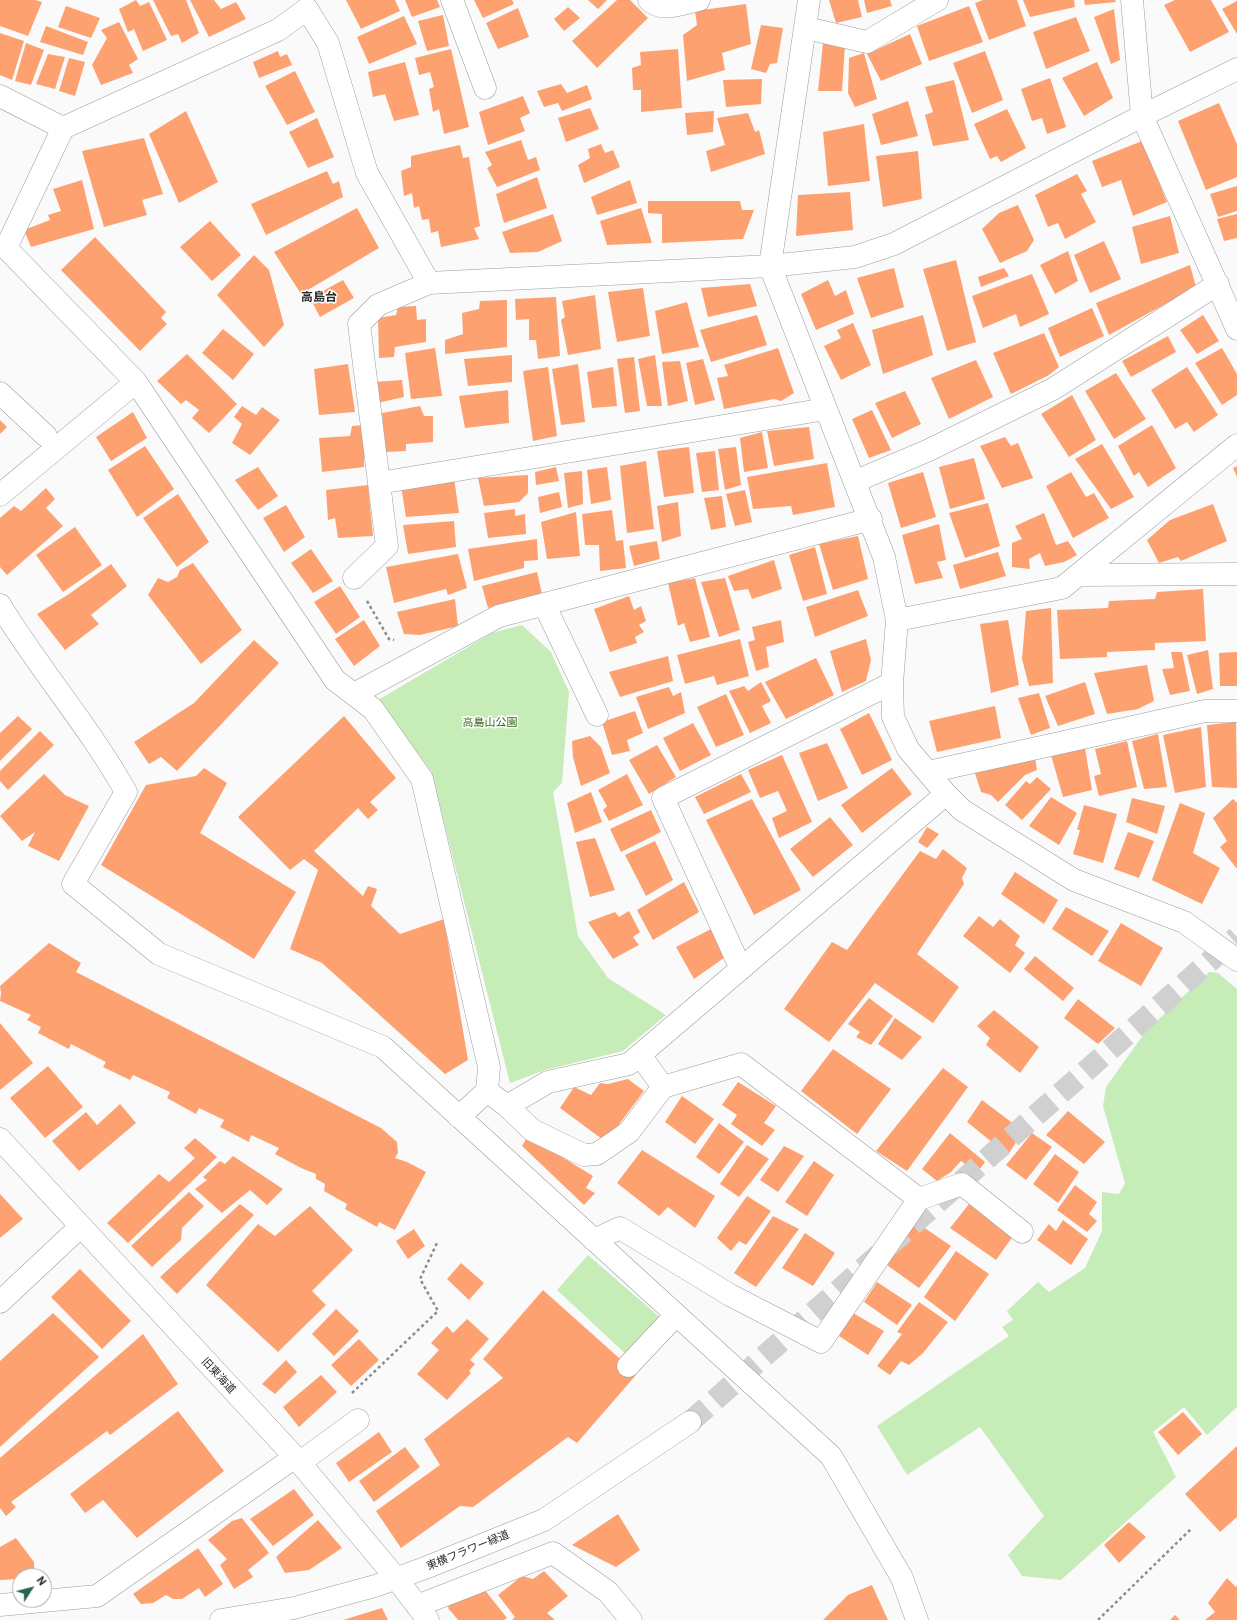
<!DOCTYPE html>
<meta charset="utf-8">
<style>
body{margin:0}
#map{position:relative;width:1237px;height:1620px;overflow:hidden;background:#fafafb;font-family:Roboto,sans-serif}
canvas{display:block}
.north{position:absolute;left:12px;top:1568px;width:40px;height:40px;box-sizing:border-box;background:#fff;border:1px solid #aaa;border-radius:50%;rotate:54deg;font-size:11px;font-weight:700;line-height:16px;text-align:center;color:#2a2a2b}
.north::after{content:'';display:block;margin:auto;width:14px;height:18px;background:#28644f;clip-path:polygon(50% 0,100% 100%,50% 72%,0 100%)}
</style>
<div id="map">
<canvas width="1237" height="1620"></canvas>
<div class="north">N</div>
</div>
<script>
const ctx = document.querySelector('canvas').getContext('2d');
ctx.lineJoin = 'round';
function paint(path, color) { ctx.fillStyle = color; ctx.fill(path, 'evenodd'); }
function strokePath(path, color, width, dash) { ctx.strokeStyle = color; ctx.lineWidth = width; ctx.lineCap = dash ? 'butt' : 'round'; ctx.setLineDash(dash || []); ctx.stroke(path); }
function drawText(font, color, halo, rows, align = 'center') {
  ctx.font = font + ' Roboto,"Noto Sans JP",sans-serif'; ctx.lineWidth = 3; ctx.setLineDash([]); ctx.textBaseline = 'middle'; ctx.strokeStyle = halo; ctx.fillStyle = color; for (const [text, x, y, turn = 0] of rows) {
    ctx.save(); ctx.translate(x, y); ctx.rotate((+turn || 0) * Math.PI / 180); ctx.textAlign = isNaN(turn) ? turn : align; if (halo) ctx.strokeText(text, 0, 0); ctx.fillText(text, 0, 0); ctx.restore();
  }
}
const green = new Path2D(`
 M522 625 551 652 569 692 562 783 553 792 578 936 608 978 666 1015 623 1051 545 1070 510 1083 431 771 378 700 492 633Z
 M1209 972 1218 973 1237 989V1407L1207 1435 1184 1407 1153 1432 1176 1477 1061 1580 1022 1576 1008 1555 1044 1516 980 1427 907 1475 877 1426 1009 1336 1002 1327 1013 1320 1007 1311 1038 1282 1049 1292 1085 1268 1102 1231V1192L1119 1194 1125 1183 1103 1106 1106 1087 1146 1031Z
 M588 1255 663 1320 629 1357 557 1290Z`);
const building = new Path2D(`
 M0 0H35L42 2 28 36 0 26Z
 M136 0 140 6 149 2 167 40 143 51 134 29 128 32 119 9Z
 M153 0H186L199 33 182 43 178 34 171 36Z
 M190 0H214L221 9 236 2 246 19 209 37Z
 M346 0H395L400 11 361 29Z
 M405 0H437L440 7 412 17Z
 M474 0H512L514 4 483 18Z
 M588 0H607L598 9Z
 M617 0H630L648 18 597 68 572 41Z
 M829 0H858L862 17 836 23Z
 M864 0H890L892 6 867 13Z
 M983 0H1017L1026 26 989 40 975 3Z
 M1023 0H1074L1075 7 1030 17Z
 M1084 0H1115L1116 2 1085 5Z
 M1175 0H1211L1229 32 1190 52 1164 5Z
 M1237 1V34L1222 9Z
 M746 4 751 44 722 53 725 70 687 81 683 35 697 25 695 11Z
 M66 6 100 18 91 38 58 27Z
 M969 6 983 42 929 61 917 26Z
 M568 7 580 18 564 31 554 19Z
 M518 8 529 37 498 49 486 23Z
 M1114 9 1120 60 1111 64 1094 17Z
 M443 15 449 46 427 51 418 21Z
 M404 16 417 44 369 64 357 37Z
 M1076 17 1090 51 1046 69 1033 32Z
 M119 22 138 59 129 65 133 73 101 85 92 65 107 38 101 30Z
 M761 25 783 28 777 63 770 64 766 73 751 69Z
 M46 26 88 42 83 55 40 42Z
 M0 33 24 41 12 80 0 75Z
 M910 34 922 64 881 81 867 54Z
 M26 43 44 50 31 85 15 81Z
 M823 43 845 45 842 91H818Z
 M451 49 469 127 444 134 439 109 433 112 429 89 434 87 430 72 419 75 415 58Z
 M678 49 682 108 641 112V90H633L632 68 641 65 640 52Z
 M278 51 280 57 287 54 292 65 259 78 253 62Z
 M985 51 1003 100 972 113 953 63Z
 M864 53 877 99 855 107 848 93 849 58Z
 M48 54 65 57 55 89 36 84Z
 M69 58 85 62 75 96 59 91Z
 M405 62 419 115 394 121 385 94 373 97 368 72Z
 M1097 62 1113 98 1084 116 1062 78Z
 M295 71 315 112 287 125 265 86Z
 M1050 78 1066 127 1047 134 1042 118 1032 121 1021 89Z
 M762 79 761 104 726 107 723 80Z
 M954 80 969 140 933 146 925 115 933 112 925 87Z
 M561 84 567 93 587 85 592 99 562 111 558 103 544 107 537 91Z
 M523 96 530 113 520 118 525 131 488 145 479 112Z
 M908 101 918 136 881 145 872 114Z
 M1219 103 1237 144V177L1206 190 1178 121Z
 M590 108 599 129 566 142 558 118Z
 M1007 109 1026 148 1001 162 997 156 990 159 974 124Z
 M186 111 218 182 179 203 149 134Z
 M714 111 713 132 687 135 685 113Z
 M748 113 755 132 759 130 765 154 711 172 706 151 725 145 717 118Z
 M317 118 334 157 308 168 289 132Z
 M864 124 870 181 828 186 823 132Z
 M144 138 163 194 142 200 147 215 104 227 82 151Z
 M521 140 528 160 536 157 540 170 497 187 487 168 492 165 485 152Z
 M1142 141 1167 202 1133 216 1121 180 1102 187 1092 161Z
 M601 144 605 153 613 150 620 167 584 183 578 165 590 158 588 149Z
 M460 145 463 158 469 157 480 226 474 228 479 239 441 247 438 231 431 233 429 219 422 220 419 206 414 208 412 193 404 196 401 171 411 167V156Z
 M918 151 922 199 883 207 876 156Z
 M327 171 333 184 339 181 343 197 266 235 251 204Z
 M1077 174 1087 191 1081 194 1096 222 1065 239 1058 223 1048 227 1035 195Z
 M537 177 547 208 504 223 496 194Z
 M82 180 94 229 31 247 24 230 50 220 48 215 61 211 53 189Z
 M630 180 637 203 597 215 591 197Z
 M1237 186V211L1218 217 1210 194Z
 M850 192 853 230 796 236 798 195Z
 M648 201H740L742 210H754L743 239 662 243V214L648 213Z
 M1018 205 1034 240 1027 251 1000 263 982 229 999 213Z
 M357 208 379 248 301 294 274 252Z
 M641 208 652 243 607 245 600 221Z
 M553 214 562 241 538 252 510 253 502 232Z
 M1237 214V238L1224 241 1217 219Z
 M1170 216 1179 253 1141 264 1132 227Z
 M210 221 241 255 212 281 180 247Z
 M95 237 166 312 161 318 167 324 140 351 61 270Z
 M1104 241 1121 279 1090 293 1074 255Z
 M1068 251 1078 281 1055 294 1040 265Z
 M254 255 269 270 284 325 264 347 217 295Z
 M956 260 976 342 947 351 923 269Z
 M1190 265 1196 287 1109 335 1096 303Z
 M894 268 904 307 871 318 857 278Z
 M1004 268 1009 276 981 287 978 277Z
 M1032 274 1049 314 1020 327 1016 314 983 328 972 296Z
 M343 280 354 298 320 317 310 298Z
 M828 280 835 296 846 290 854 314 816 330 801 294Z
 M750 284 757 306 708 317 701 288Z
 M643 288 650 336 617 342 608 292Z
 M595 295 601 349 568 355 561 320 565 317 562 301Z
 M556 297 560 356 538 359 536 340H529V319L516 320 515 299Z
 M507 300V347L445 354V340L463 334 462 313 479 309 480 301Z
 M687 302 699 347 662 354 655 311Z
 M416 306 417 320 426 319V342L395 347 394 357 379 358 378 318 396 315 398 307Z
 M1092 308 1104 336 1060 357 1048 328Z
 M757 315 767 345 711 362 700 330Z
 M923 315 933 355 883 374 872 330Z
 M1203 315 1219 341 1197 354 1180 330Z
 M853 323 871 365 841 380 824 346 841 338 837 330Z
 M223 329 254 354 233 380 202 353Z
 M1044 333 1059 367 1049 375 1011 394 993 353Z
 M1168 336 1176 352 1131 377 1122 361Z
 M435 348 442 396 411 399 405 353Z
 M778 348 794 393 781 401 774 399 724 409 717 378 728 376 724 365Z
 M1222 348 1237 374V395L1222 405 1195 363Z
 M187 354 237 404 209 433 192 418 199 410 186 400 181 404 157 381Z
 M512 355V382L468 386 464 359Z
 M655 355 662 406H647L638 359Z
 M634 357 640 411 625 413 617 359Z
 M703 359 715 400 695 405 686 363Z
 M976 360 993 397 949 419 931 378Z
 M680 361 688 401 668 406 662 362Z
 M348 364 355 412 319 415 314 369Z
 M578 364 585 422 561 425 552 369Z
 M548 367 557 436 533 441 523 371Z
 M613 367 617 406 592 408 587 372Z
 M1187 367 1218 415 1194 432 1187 422 1175 429 1151 390Z
 M1116 373 1146 419 1114 439 1085 391Z
 M402 380 404 397 377 403 373 382Z
 M508 390 509 423 465 428 459 396Z
 M905 391 921 424 892 438 875 403Z
 M1072 395 1096 440 1069 457 1041 414Z
 M242 406 256 415 262 407 280 420 250 455 232 443 242 424 234 417Z
 M420 406 424 416H433V442L406 444V451L386 452 382 413Z
 M872 410 891 450 869 458 852 419Z
 M133 412 147 438 111 461 96 437Z
 M0 420 7 427 0 434Z
 M364 425V467L322 472 319 438 350 436 352 426Z
 M1152 425 1176 468 1148 487 1139 472 1134 476 1118 446Z
 M809 427 814 459 774 466 767 431Z
 M762 432 768 468 744 472 740 438Z
 M1005 437 1011 446 1018 443 1033 478 1002 488 980 446Z
 M1102 444 1134 497 1111 509 1075 459Z
 M145 446 174 489 137 517 108 470Z
 M689 447 694 493 664 497 657 451Z
 M736 447 741 485 725 490 718 449Z
 M715 451 719 490 702 492 696 453Z
 M974 458 985 499 950 509 939 467Z
 M646 461 654 529 627 533 620 466Z
 M827 463 835 507 793 515 791 506 753 509 747 477Z
 M1237 466V477L1233 468Z
 M258 467 278 496 258 510 235 480Z
 M556 467 559 481 536 485 535 472Z
 M607 467 611 500 591 504 587 470Z
 M582 471 583 504 568 508 564 473Z
 M923 472 936 517 901 528 888 483Z
 M1071 472 1086 497 1094 493 1109 518 1073 538 1046 486Z
 M528 475V493L519 502 484 506 478 478Z
 M454 478 459 513 406 517 401 486Z
 M368 485 373 536 338 538 335 518 328 520 326 490Z
 M46 488 55 499 46 508 63 526 7 575 0 567V518L14 506 21 511Z
 M745 490 752 522 735 526 726 494Z
 M559 492 562 507 540 513 538 497Z
 M178 494 209 542 177 567 143 518Z
 M722 496 726 527 711 530 704 498Z
 M678 502 681 536 662 542 657 506Z
 M988 503 1000 546 965 558 949 513Z
 M1213 504 1227 541 1181 561 1178 557 1159 563 1147 540 1170 520Z
 M286 505 305 537 284 552 263 518Z
 M515 509V516L525 514 526 534 488 538 484 513Z
 M612 510 616 541 623 540 626 568 600 571 599 545H585L582 514Z
 M576 512 580 556 547 559 541 522Z
 M1044 513 1056 545 1068 541 1077 555 1064 562 1045 566 1040 553 1029 559 1030 569 1012 567V543L1022 539 1015 526Z
 M454 521 456 547 408 554 403 525Z
 M939 524 946 560 937 562 943 578 915 584 902 535Z
 M75 527 102 565 63 592 36 555Z
 M858 536 868 579 833 590 819 544Z
 M537 539 538 560 524 561V568L474 581 468 549Z
 M657 541 660 559 634 566 629 546Z
 M815 547 827 594 803 601 789 555Z
 M311 549 333 581 313 593 291 563Z
 M998 552 1006 576 960 589 953 565Z
 M458 554 467 588 448 595 446 589 394 603 386 567Z
 M774 560 782 589 752 599 748 589 734 591 728 576Z
 M193 563 242 630 201 664 148 595 158 578 168 582 177 577 180 570Z
 M111 564 127 586 91 615 99 624 65 650 37 614 69 594Z
 M537 572 542 594 488 608 482 586Z
 M695 578 710 637 690 642 684 623 678 626 668 583Z
 M725 578 740 630 719 637 701 582Z
 M340 586 360 617 336 634 314 602Z
 M1203 589 1206 641 1155 643V650L1107 652V657L1060 659 1057 610 1108 608 1109 601 1155 599 1157 592Z
 M858 590 868 616 815 637 806 607Z
 M629 596 634 610 641 606 646 621 639 625 644 632 635 637 637 643 610 652 594 609Z
 M455 599 458 626 420 635 404 634 397 612Z
 M1051 608 1053 683 1029 686 1022 659 1026 611Z
 M364 620 380 646 354 666 335 639Z
 M781 620 784 642 766 647 769 667 756 671 748 642 755 640 752 627Z
 M1008 620 1019 685 991 693 980 624Z
 M740 639 749 676 717 685 714 676 685 684 677 655Z
 M866 639 871 660 866 681 842 692 830 651Z
 M254 640 279 663 177 771 161 757 149 764 134 742 194 703Z
 M1208 650 1213 689 1197 694 1187 655Z
 M1171 652H1182L1190 691 1170 695 1162 669 1174 668Z
 M1237 652V686H1220L1219 653Z
 M668 656 673 681 620 697 609 672Z
 M816 658 834 695 786 719 765 682Z
 M1147 665 1154 701 1138 709 1107 714 1094 673Z
 M761 682 771 701 762 706 771 723 750 733 729 691 744 686 748 691Z
 M1085 682 1095 714 1058 726 1045 696Z
 M669 687 673 696 681 692 685 713 648 729 636 697Z
 M1039 693 1050 728 1031 735 1018 698Z
 M726 694 744 735 716 747 697 707Z
 M995 706 1001 738 937 752 929 721Z
 M635 711 643 733 627 740 630 751 612 755 602 722Z
 M869 713 892 760 862 775 840 729Z
 M18 716 32 729 0 761V733Z
 M344 716 396 778 370 802 378 810 368 819 358 808 314 851 363 896 368 886 377 889 371 906 400 934 444 919 468 1060 445 1074 322 963 290 949 318 870 304 859 290 870 238 817Z
 M1236 722 1237 788 1212 787 1207 725Z
 M693 723 711 755 680 771 663 738Z
 M1201 727 1206 787 1175 793 1163 735Z
 M40 731 54 745 8 790 0 781V771Z
 M1158 734 1167 787 1144 789 1132 741Z
 M590 736 601 747 610 773 581 786 573 757 572 741Z
 M1127 741 1137 787 1099 796 1094 776 1101 774 1095 749Z
 M827 743 848 788 818 801 799 753Z
 M657 745 676 777 649 794 629 760Z
 M1085 748 1092 790 1063 797 1051 755Z
 M782 755 812 822 779 838 772 818 787 811 778 791 760 798 748 770Z
 M1035 757 1037 770 1025 775 998 802 991 795 981 792 974 770Z
 M204 768 227 783 200 833 296 892 254 959 101 865 146 785 196 776Z
 M892 768 912 794 862 833 841 805Z
 M44 774 65 795 89 806 59 861 28 846 35 832 22 841 0 816Z
 M627 774 643 805 609 821 603 810 607 806 598 790Z
 M741 774 751 792 704 814 695 797Z
 M1037 777 1051 789 1022 820 1005 805 1026 781 1030 784Z
 M591 792 602 822 575 833 567 803Z
 M1051 797 1077 813 1059 845 1029 826Z
 M1132 798 1165 806 1157 834 1126 822Z
 M752 799 801 890 754 915 706 820Z
 M1233 799 1237 803V869L1220 847 1227 841 1213 818Z
 M1180 803 1205 813 1193 853 1220 868 1202 904 1152 880Z
 M1084 805 1117 814 1103 863 1073 854 1080 830H1077Z
 M651 810 661 832 621 852 610 829Z
 M830 817 853 845 813 877 790 849Z
 M927 827 939 834 927 848 918 842Z
 M1128 832 1154 841 1139 878 1114 869Z
 M595 838 615 890 590 897 576 842Z
 M655 841 673 880 646 896 625 855Z
 M943 849 967 868 962 878 964 884 917 954 959 987 933 1023 875 983 829 1042 784 1009 832 942 847 950 920 851 936 859Z
 M1015 872 1058 900 1044 924 1001 894Z
 M684 882 699 912 653 940 637 910Z
 M1066 907 1109 931 1092 956 1052 929Z
 M629 911 640 932 633 937 639 945 613 959 588 922 615 912 619 917Z
 M979 916 993 927 1000 919 1020 936 1015 945 1025 953 1010 973 963 936Z
 M1121 923 1163 948 1141 986 1098 961Z
 M711 929 724 958 694 979 676 947Z
 M49 943 81 963 76 972 381 1128 397 1142 398 1153 395 1158 407 1162 426 1172 395 1230 379 1222 377 1227 345 1209 347 1204 324 1191 325 1184 316 1179V1174L301 1168 275 1154 279 1148 251 1135 249 1142 220 1127 224 1120 199 1108 196 1114 167 1098 170 1092 133 1075 130 1080 103 1067 106 1062 71 1044 69 1049 38 1033 41 1027 27 1020 31 1015 0 1001 1 993 0 986Z
 M1035 956 1074 988 1063 1001 1024 969Z
 M869 998 893 1016 871 1045 856 1037 860 1032 848 1024Z
 M1078 999 1115 1028 1098 1044 1064 1018Z
 M994 1010 1039 1047 1020 1073 986 1045 990 1038 977 1026Z
 M895 1018 922 1037 902 1060 878 1044Z
 M0 1023 33 1063 0 1090Z
 M833 1049 891 1089 857 1134 801 1091Z
 M48 1066 83 1107 45 1138 10 1098Z
 M943 1068 968 1087 907 1171 876 1151Z
 M628 1079 644 1091 606 1142 560 1108 574 1087 591 1095 600 1083 608 1084Z
 M738 1082 776 1106 764 1123 775 1130 762 1146 731 1124 737 1115 722 1105Z
 M682 1096 714 1119 695 1144 665 1122Z
 M982 1100 1023 1131 1008 1155 967 1122Z
 M120 1104 136 1123 79 1171 52 1141 86 1112 97 1125Z
 M1068 1111 1105 1142 1084 1164 1046 1135Z
 M719 1123 744 1142 719 1174 696 1157Z
 M950 1133 985 1162 977 1173 961 1161 951 1172 937 1181 922 1169Z
 M1032 1133 1052 1147 1026 1180 1006 1165Z
 M528 1136 593 1176 586 1188 595 1193 584 1205 522 1146Z
 M195 1138 217 1157 128 1243 107 1223 159 1174 169 1182 195 1158 184 1148Z
 M747 1145 769 1159 739 1197 720 1184Z
 M784 1146 804 1156 778 1192 760 1180Z
 M642 1150 715 1196 695 1228 668 1207 659 1216 617 1183Z
 M1055 1154 1079 1172 1058 1203 1033 1184Z
 M233 1156 283 1189 267 1205 250 1190 222 1213 195 1189 207 1180 203 1177 220 1161 225 1164Z
 M814 1161 834 1175 807 1216 785 1202Z
 M1075 1185 1097 1202 1089 1214 1097 1221 1087 1232 1057 1210Z
 M189 1192 204 1206 182 1228 181 1240 152 1267 131 1246Z
 M0 1194 23 1219 0 1238Z
 M747 1196 771 1211 746 1245 739 1241 731 1251 717 1238Z
 M240 1204 254 1215 177 1294 160 1277Z
 M969 1204 1013 1236 996 1260 950 1228Z
 M310 1206 353 1250 312 1291 326 1305 278 1352 206 1285 258 1224 275 1236Z
 M773 1216 799 1229 756 1287 734 1273Z
 M1063 1220 1088 1239 1071 1265 1037 1240 1049 1224 1056 1231Z
 M916 1222 951 1246 919 1288 884 1263Z
 M414 1229 425 1246 408 1259 396 1241Z
 M805 1233 835 1253 813 1286 782 1268Z
 M956 1251 989 1274 955 1321 924 1297Z
 M461 1263 484 1283 469 1300 447 1279Z
 M80 1269 131 1321 102 1349 51 1297Z
 M877 1282 912 1305 897 1325 864 1302Z
 M543 1290 628 1366 636 1375 577 1443 568 1437 473 1507 460 1506 401 1548 376 1511 440 1465 424 1439 503 1378 483 1359Z
 M919 1302 948 1322 923 1353 909 1365 901 1361 890 1375 877 1366 902 1334 897 1332Z
 M336 1309 359 1331 334 1356 312 1334Z
 M53 1313 99 1357 0 1447V1361Z
 M853 1313 884 1331 868 1355 839 1336Z
 M467 1319 489 1339 470 1360 475 1364 469 1371 471 1373 447 1400 417 1374 439 1350 431 1343 447 1326 453 1333Z
 M143 1334 178 1384 110 1435 107 1431 11 1502 16 1507 6 1516 0 1508V1458Z
 M359 1339 379 1360 351 1386 331 1365Z
 M286 1360 297 1372 275 1394 262 1384Z
 M321 1375 337 1392 299 1427 283 1407Z
 M178 1411 224 1471 137 1538 103 1500 85 1513 70 1494Z
 M1183 1412 1202 1434 1178 1455 1158 1432Z
 M379 1432 392 1452 349 1482 336 1463Z
 M1237 1446V1517L1220 1532 1185 1494Z
 M405 1447 420 1467 374 1502 359 1481Z
 M294 1489 314 1515 273 1546 250 1519Z
 M618 1514 640 1550 616 1567 572 1545Z
 M242 1518 269 1553 248 1570 253 1577 234 1589 220 1565 227 1559 208 1540 232 1521Z
 M318 1520 342 1548 309 1570 285 1573 276 1557Z
 M1129 1522 1146 1537 1119 1563 1104 1545Z
 M16 1538 34 1562V1576H20V1579L0 1580V1547Z
 M198 1548 223 1584 205 1597 199 1588 182 1599H173L166 1595 153 1603 141 1604 133 1594Z
 M544 1571 568 1596 547 1613 555 1620H512L515 1617 498 1595 522 1576 533 1579Z
 M1227 1578 1236 1587 1237 1586V1620H1205L1215 1612 1208 1603Z
 M872 1585 888 1620H823L848 1595Z
 M484 1589 507 1618 504 1620H458L448 1608 450 1601Z
 M382 1608 388 1620H343Z
 M1175 1615 1180 1620H1170Z`);
const minorTunnel = new Path2D(`
 M690 1422 1237 937`);
const path = new Path2D(`
 M367 601 389 639 394 640
 M352 1393 438 1311 420 1279 437 1243
 M1098 1620 1192 1528`);
const minor = new Path2D(`
 M452 0 485 88
 M649 0C661 13 684 3 699 0
 M809 0 770 266 884 557 897 620 892 683 893 717 908 749 946 794 962 810 1074 880 1184 922 1237 960
 M1132 0 1142 116 1237 329
 M806 28 867 42 937 0
 M0 96 63 128 278 30 307 9 328 43 367 173 429 283 770 266 855 257 894 244 1142 116 1237 69
 M63 128 6 248 136 382 335 680 373 709 422 779 489 1067 487 1091
 M0 393 46 436
 M856 481 929 450 1053 389 1218 284
 M379 483 826 409
 M0 495 136 382
 M1079 575 1237 574
 M354 578 387 546 359 324 378 305 429 283
 M544 604 597 715
 M0 605C39 669 89 726 126 792L73 884 159 954 383 1047 831 1456 902 1578 917 1620
 M897 620 1062 588 1237 445
 M354 694 499 616 871 519
 M928 772 1205 711H1237
 M741 969 663 798 892 683
 M640 1055 663 1087
 M507 1106 532 1130 584 1155 597 1154 629 1132 663 1087 741 1064 919 1199 821 1342 730 1295 620 1228 594 1240
 M459 1117 487 1091 507 1106 548 1082 629 1064 946 794
 M0 1139 295 1457 396 1578 428 1620
 M919 1199 962 1184 1022 1232
 M0 1302 80 1227
 M628 1366 676 1315
 M299 1463 358 1420
 M0 1605 97 1596 295 1457
 M417 1606 553 1553 608 1592 631 1620
 M221 1620 294 1608 375 1586 425 1568 544 1520 690 1422`);
const parkNames = [
 ["高島山公園",490,723]
];
const streetNames = [
 ["旧東海道",218,1376,47],
 ["東横フラワー緑道",468,1551,-22]
];
const neighbourhoodNames = [
 ["高島台",319,298]
];
paint(green, '#c6edb8');
paint(building, '#fea171');
strokePath(minorTunnel, '#d0d0d1', 22, [22, 11]);
strokePath(minor, '#9b9c9d', 23);
strokePath(path, '#8c8c8d', 2.5, [3, 3]);
strokePath(minor, '#fff', 22);
drawText('11px', '#2f6715', '#fff', parkNames);
drawText('11px', '#2a2a2b', '#fff', streetNames);
drawText('bold 12px', '#2a2a2b', '#fff', neighbourhoodNames);
</script>
